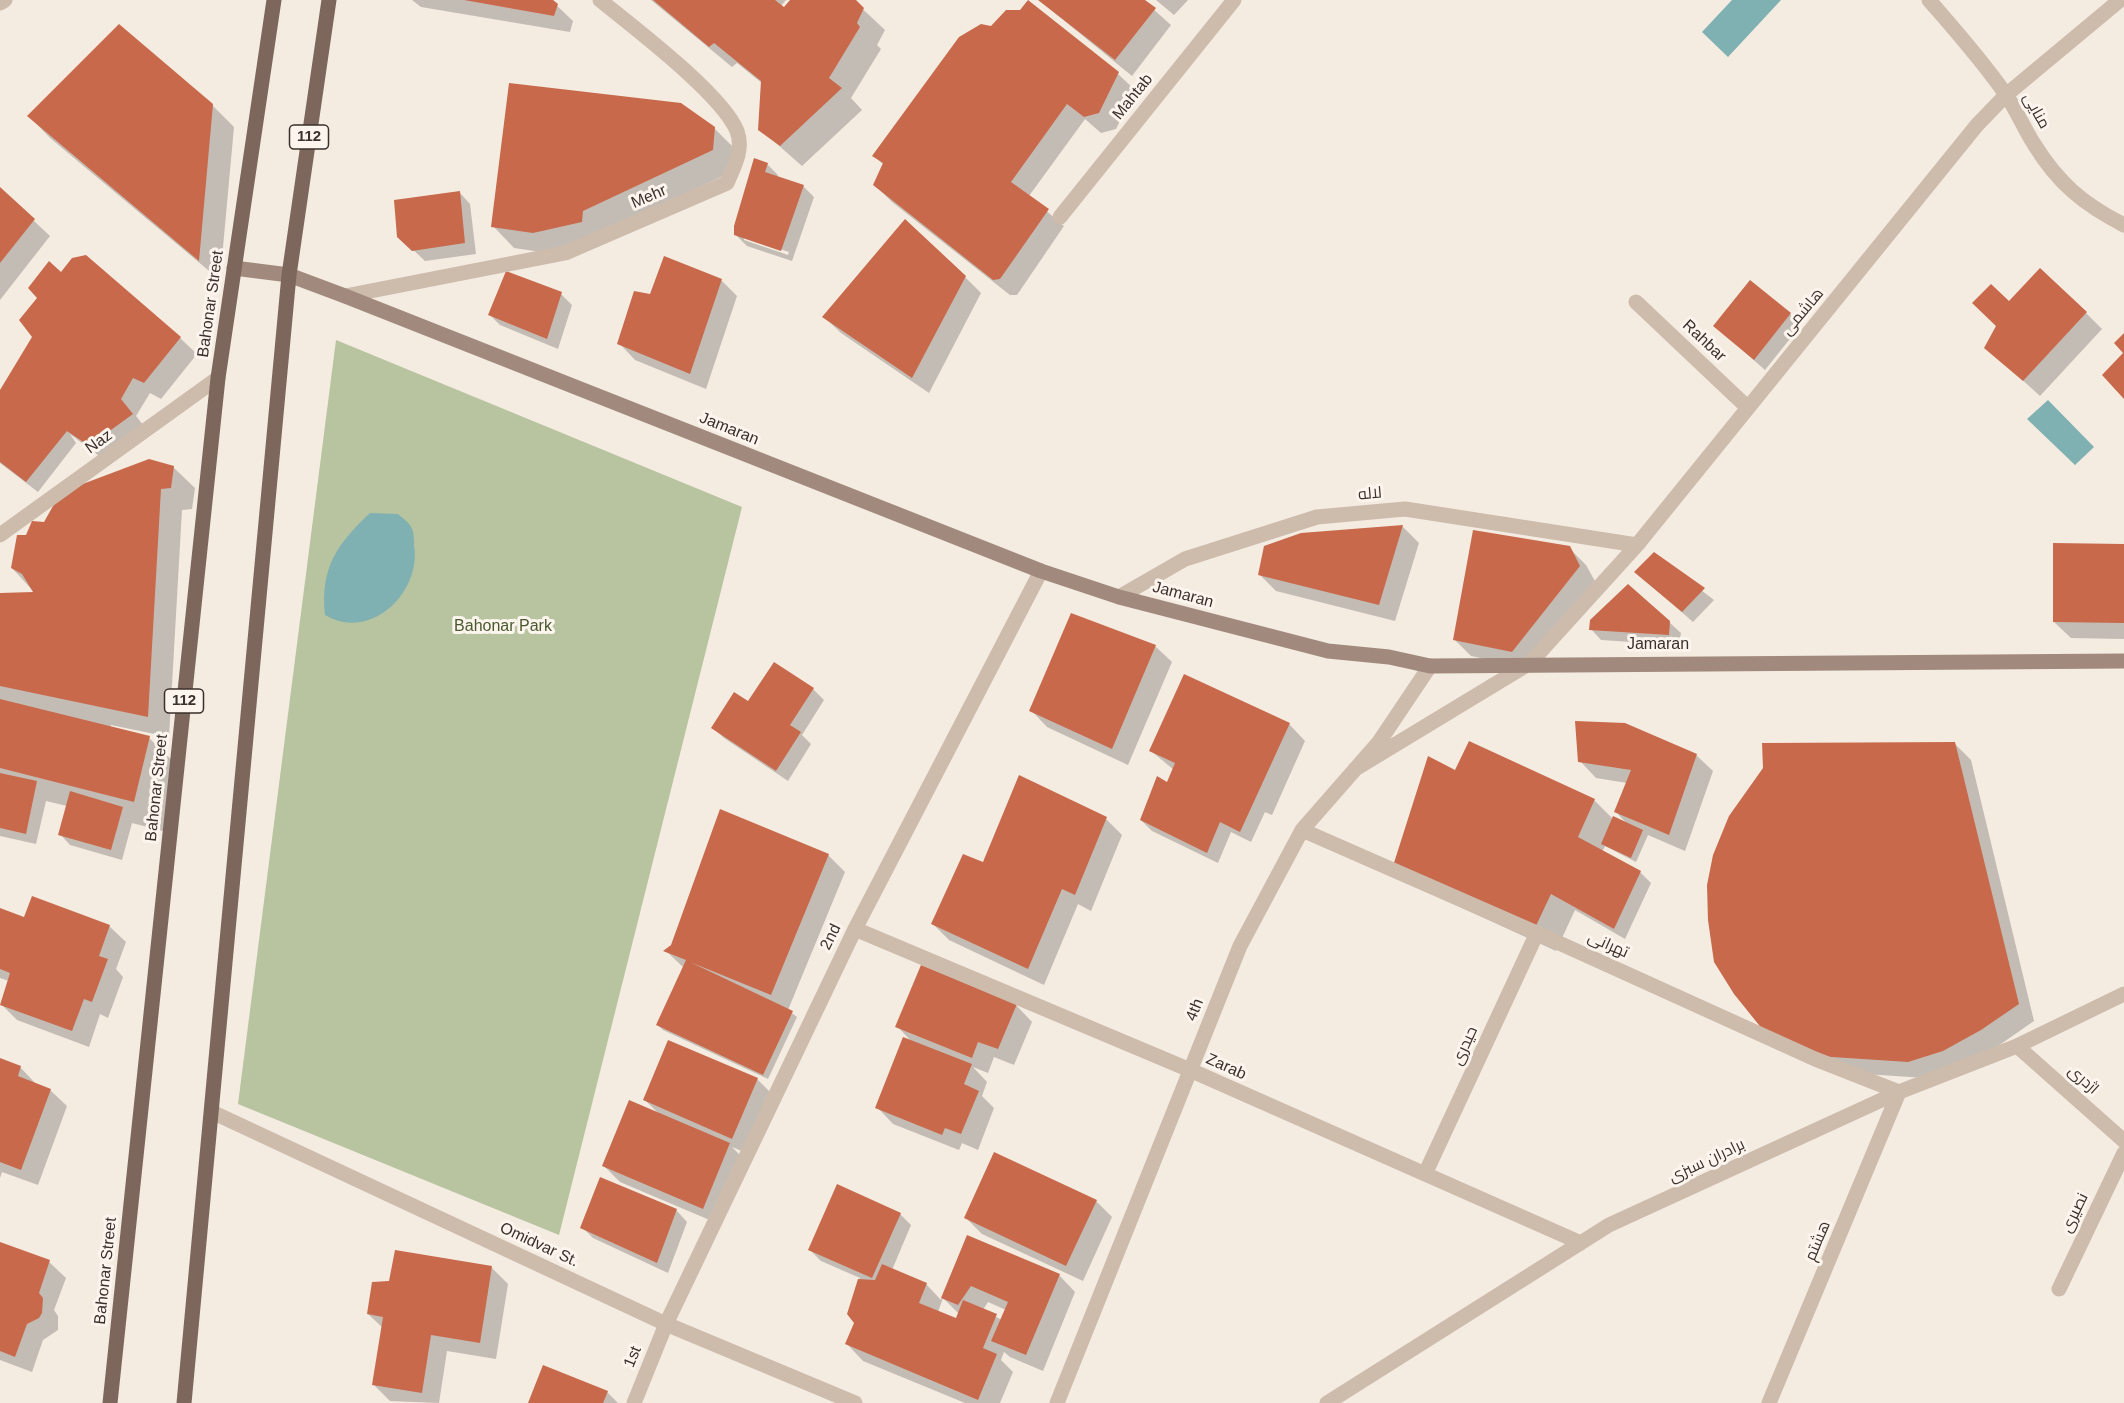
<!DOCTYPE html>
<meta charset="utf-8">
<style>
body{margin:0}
canvas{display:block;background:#f4ebe1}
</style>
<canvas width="2124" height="1403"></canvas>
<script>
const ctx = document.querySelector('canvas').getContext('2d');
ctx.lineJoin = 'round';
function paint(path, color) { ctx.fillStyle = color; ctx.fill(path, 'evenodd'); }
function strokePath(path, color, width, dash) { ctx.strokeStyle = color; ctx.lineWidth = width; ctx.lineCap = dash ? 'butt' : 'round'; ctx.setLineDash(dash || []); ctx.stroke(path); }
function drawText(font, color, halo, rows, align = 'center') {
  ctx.font = font + ' Arial,Cairo,sans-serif'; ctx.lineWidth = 6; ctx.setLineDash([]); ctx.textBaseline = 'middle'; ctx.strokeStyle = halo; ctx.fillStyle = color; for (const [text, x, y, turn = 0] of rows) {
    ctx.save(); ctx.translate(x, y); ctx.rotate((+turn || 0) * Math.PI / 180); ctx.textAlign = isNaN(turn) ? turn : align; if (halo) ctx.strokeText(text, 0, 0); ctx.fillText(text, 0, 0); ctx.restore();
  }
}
const green = new Path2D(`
 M336 340 742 507 559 1235 238 1104Z`);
const water = new Path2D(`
 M1732 0H1781L1728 57 1702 32Z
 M2048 400 2094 447 2075 465 2027 419Z
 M370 513 398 514C402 518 409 522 411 527 414 531 414 540 414 545 422 593 370 642 325 615 320 568 337 544 370 513Z`);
const shadow = new Path2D(`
 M412 0H551L573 21 570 32 421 7Z
 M651 0H786L781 6 785 9 792 0H853L885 30 877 45 881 49 851 98 862 110 802 166 760 129 763 84 737 63 732 67Z
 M1039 0H1143L1171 25 1132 76Z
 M1156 0H1188L1174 15Z
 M992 28 1118 74 1135 90 1116 129 1101 133 1085 119 1029 196 1064 226 1017 295H1010L892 202 875 185 884 165 874 156Z
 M212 105 234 127 220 280 50 138 29 116Z
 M714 128 736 150 734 171 555 254 514 248 493 226Z
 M767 164 778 175 777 178 803 186 814 197 792 261 747 246 736 235ZM744 237 789 252 788 255 744 240Z
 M0 189 50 236 0 300Z
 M460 193 470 204 476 254 425 261 407 244Z
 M965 277 981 293 929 393 841 333 824 317Z
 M721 280 737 296 706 389 635 360 619 343 651 296Z
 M561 294 572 305 558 349 500 325 489 314Z
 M2009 304 2086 313 2102 329 2040 396 1986 347Z
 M1790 314 1801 325 1765 370 1715 326Z
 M34 337 180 338 197 354 161 399 150 393 136 416 148 431 107 462 70 434 76 443 38 492 0 463V393Z
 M173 467 195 488 192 509 182 510 169 737 111 725 110 728 149 738 179 767 163 831 132 823 122 860 70 845 60 834 67 806 46 801 36 844 0 836V594L35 593 12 568 27 536 45 523Z
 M1403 527 1419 543 1395 621 1276 591 1260 575 1301 534Z
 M2124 545V639L2071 638 2054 622Z
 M1569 548 1586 565 1596 583 1528 668 1471 656 1454 639Z
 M1654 554 1714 600 1693 622 1647 582Z
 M1669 622 1681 633 1679 645 1601 640 1591 629Z
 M1155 646 1172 662 1128 765 1047 727 1031 710Z
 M813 689 824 700 802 735 811 744 788 781 724 738 713 728 749 703Z
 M1289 724 1305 741 1272 815 1265 812 1251 842 1231 832 1218 863 1152 831 1141 820 1168 785 1174 770 1151 751Z
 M1954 743 1971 760 2034 1021 1998 1046 1925 1078 1835 1072 1781 1046Z
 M1696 755 1713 771 1685 851 1648 835 1636 862 1605 846 1602 852 1640 872 1651 883 1625 939 1575 910 1556 951 1416 887 1456 772 1594 800 1613 819 1628 825 1616 812 1627 783 1596 778 1580 761Z
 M1106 819 1122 835 1091 911 1078 904 1044 985 949 940 933 924 983 864Z
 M828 855 845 872 788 1010 797 1017 768 1079 663 1030 658 1025 684 968 666 951Z
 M0 910 25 919 109 926 126 942 116 969 123 977 108 1018 100 1014 89 1047 17 1020 1 1004 9 981 0 978Z
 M1016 1005 1032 1022 1014 1065 994 1057 988 1073 973 1067 987 1082 982 1096 994 1108 978 1150 962 1143 959 1150 893 1124 877 1107 912 1042 897 1026Z
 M0 1060 20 1067 36 1084 50 1090 67 1106 38 1185 2 1172 0 1178Z
 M757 1079 773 1095 749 1154 732 1147 746 1161 719 1224 620 1182 604 1166 659 1114 645 1100Z
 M601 1179 677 1211 687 1222 668 1273 593 1238 582 1227Z
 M1096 1201 1112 1217 1083 1281 982 1234 966 1218Z
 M900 1214 911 1225 892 1270 926 1284 941 1300 968 1237 1059 1275 1075 1292 1043 1371 1010 1357 1004 1352 1001 1360 1013 1372 1000 1403H965L863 1361 847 1344 856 1323 849 1314 860 1278 821 1261 810 1250ZM943 1298 959 1314 956 1320 938 1312ZM988 1302 1006 1310 1002 1320 983 1310Z
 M0 1243 49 1262 66 1278 54 1310 58 1316V1330L43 1340 32 1372 0 1360Z
 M492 1268 508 1284 496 1359 447 1351 439 1403 390 1401 373 1384 383 1328 368 1314Z
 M607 1392 618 1403H529Z`);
const building = new Path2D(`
 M464 0H553L558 4 554 16Z
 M653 0H775L784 7 790 0H856L864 8 857 23 860 27 829 78 842 88 780 146 758 130 761 81 714 43 709 47Z
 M1028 0 1119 72 1099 113 1084 117 1067 104 1011 182 1049 209 1000 279 993 280 873 185 883 163 872 156 959 37 981 24 991 26 1006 10H1020Z
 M1038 0H1145L1156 8 1115 60Z
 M119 24 213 104 199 261 27 116Z
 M509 83 681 103 715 127 713 150 583 211 582 222 533 233 491 227Z
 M754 158 768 163 765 172 804 185 781 251 734 235V226Z
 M0 187 35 219 0 263Z
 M460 191 465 243 412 251 397 237 394 200Z
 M905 219 966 276 912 378 822 317Z
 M86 255 181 337 144 383 133 378 121 399 133 414 89 446 67 431 26 482 0 462V390L32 337 19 320 37 298 28 288 49 261 61 272 72 258Z
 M664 256 722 279 690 374 617 344 634 291 650 294Z
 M2040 268 2087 312 2023 381 1984 348 1996 326 1972 303 1991 284 2009 301Z
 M506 271 562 292 547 339 488 315Z
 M1750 280 1791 313 1754 360 1713 326Z
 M2124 333V399L2102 375 2123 353 2114 343Z
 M149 459 174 466 171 488 161 489 148 717 0 686V593L33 592 22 574 11 568 17 535H26L32 521 44 522 57 499 80 485Z
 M1403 525 1379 605 1258 575 1264 546 1301 533Z
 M1473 530 1570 546 1580 566 1512 652 1453 640Z
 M2053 543 2124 544V623L2053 622Z
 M1654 552 1705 588 1682 612 1634 572Z
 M1628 584 1670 621 1669 635 1589 630 1590 620Z
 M1071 613 1156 645 1112 749 1029 711Z
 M774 662 814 688 790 725 801 732 776 771 711 728 734 692 748 701Z
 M1184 674 1290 723 1240 832 1220 822 1207 853 1140 820 1157 776 1167 782 1175 763 1149 751Z
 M0 699 150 736 134 802 0 768Z
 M1575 721 1625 723 1697 754 1669 835 1614 812 1631 770 1578 762Z
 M1469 741 1595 799 1578 837 1641 871 1614 929 1551 894 1534 930 1393 866 1428 756 1455 770Z
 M1955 742 2019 1004 1981 1030 1943 1051 1908 1062 1817 1056 1763 1030 1734 994 1714 962 1708 920 1707 885 1713 855 1729 816 1763 768 1762 743Z
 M0 773 37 781 26 834 0 828Z
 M1019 775 1107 817 1075 895 1062 889 1028 969 931 924 963 854 983 862Z
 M70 791 123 807 111 850 58 835Z
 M720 809 829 854 771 995 690 962 793 1011 763 1075 656 1025 686 960 663 951 671 945Z
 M1613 816 1643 830 1631 858 1601 844Z
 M32 896 110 925 99 956 108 959 92 1002 84 999 72 1031 0 1005 10 973 0 969V908L24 917Z
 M921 965 1017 1004 998 1049 978 1042 972 1058 895 1027Z
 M903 1037 972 1064 964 1084 979 1091 961 1134 945 1128 942 1135 875 1108Z
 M668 1040 758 1078 732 1139 643 1100Z
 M0 1058 21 1066 18 1076 51 1089 21 1170 0 1162Z
 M629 1100 730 1143 703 1209 602 1166Z
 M994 1152 1097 1200 1066 1266 964 1218Z
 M600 1177 677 1209 657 1263 580 1228Z
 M837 1184 901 1213 872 1278 808 1250Z
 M967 1235 1060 1274 1026 1355 991 1341 1008 1302 971 1286 958 1305 941 1298Z
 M0 1242 50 1260 39 1293 43 1298 42 1313 39 1318 27 1324 15 1357 0 1351Z
 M395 1250 492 1266 480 1343 431 1335 422 1393 372 1385 383 1317 367 1314 372 1282 389 1281Z
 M882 1264 927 1283 919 1303 956 1318 963 1300 997 1314 983 1348 997 1354 978 1400 845 1344 854 1323 847 1314 858 1279 875 1280Z
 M543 1365 608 1391 603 1403H528Z`);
const minor = new Path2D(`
 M1929 0C1955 30 1981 59 2004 92 2016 108 2023 127 2034 144 2058 183 2083 204 2124 225
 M0 3 5 0
 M1060 217 1234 0
 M345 296 565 253 727 183C734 167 744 149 737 131 722 94 633 27 600 0
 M1636 302 1747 407
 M0 535 218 378
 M1119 597 1185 559 1317 517 1405 509 1637 545
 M1355 769 1530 663 1637 545 1977 125 2006 95 2120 0
 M1302 830 1537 933 1815 1059 1899 1092
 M855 929 1190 1070 1581 1243
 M2017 1046 2124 1141
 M212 1112 666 1324 855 1403
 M1425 1174 1537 933
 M2059 1289 2124 1153
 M634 1403 666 1324 855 929 1041 571
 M1057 1403 1240 946 1302 830 1379 742 1430 666
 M1327 1403 1609 1225 1899 1092 2017 1046 2124 994
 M1769 1403 1899 1092`);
const secondary = new Path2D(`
 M234 268 289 275 345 296 1041 571 1119 597 1328 651 1389 657 1430 666 2124 661`);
const primary = new Path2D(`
 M110 1403 218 378 274 0
 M184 1403 289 275 329 0`);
const shields = [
 [309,137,39],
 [184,701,39]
];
const shieldNames = [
 ["112",309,137],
 ["112",184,701]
];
const streetNames = [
 ["Mahtab",1133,97,-51],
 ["منایی",2036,111,61],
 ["Mehr",649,197,-23],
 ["Bahonar Street",211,304,-82],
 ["هاشمی",1803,312,-50],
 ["Rahbar",1704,341,43],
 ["Jamaran",729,429,22],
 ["Naz",99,442,-36],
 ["لاله",1370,494,-5],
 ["Jamaran",1183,595,15],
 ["Jamaran",1658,645],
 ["Bahonar Street",157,788,-84],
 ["2nd",831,937,-64],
 ["تهرانی",1608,945,24],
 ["4th",1195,1010,-68],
 ["حیدری",1465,1046,-65],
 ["Zarab",1226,1067,24],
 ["اژدری",2083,1080,42],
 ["برادران سبزی",1707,1161,-25],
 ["نصیری",2075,1213,-64],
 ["هشتم",1818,1241,-67],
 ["Omidvar St.",539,1245,25],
 ["Bahonar Street",106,1271,-84],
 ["1st",633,1357,-68]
];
const parkNames = [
 ["Bahonar Park",503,627]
];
paint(green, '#b8c4a0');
paint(water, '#7fb0b2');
paint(shadow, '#0003');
paint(building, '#c8694b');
strokePath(minor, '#cdbbac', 15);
strokePath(secondary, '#a18a7d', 15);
strokePath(primary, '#7d675c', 15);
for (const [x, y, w] of shields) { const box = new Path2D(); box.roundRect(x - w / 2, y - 12, w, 24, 4.5); ctx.fillStyle = '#fbf5ee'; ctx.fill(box); strokePath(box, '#3b302b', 1.5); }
drawText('bold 15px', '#3b302b', null, shieldNames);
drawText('16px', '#3b302b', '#fbf5ee', streetNames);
drawText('16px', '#4a5a2e', '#fbf5ee', parkNames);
</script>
